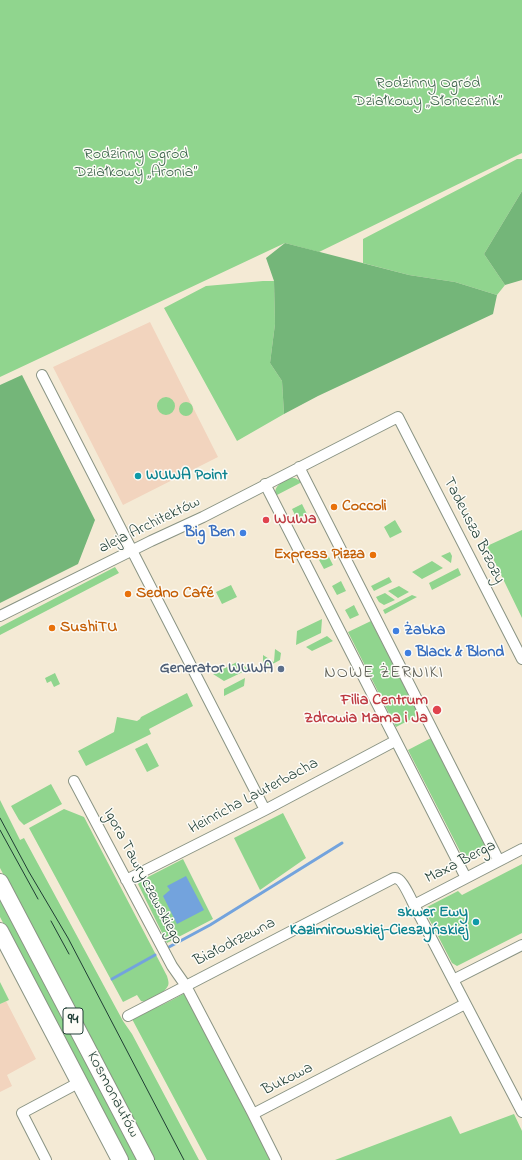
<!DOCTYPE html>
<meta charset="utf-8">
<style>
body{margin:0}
canvas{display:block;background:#f4ead5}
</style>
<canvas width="522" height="1160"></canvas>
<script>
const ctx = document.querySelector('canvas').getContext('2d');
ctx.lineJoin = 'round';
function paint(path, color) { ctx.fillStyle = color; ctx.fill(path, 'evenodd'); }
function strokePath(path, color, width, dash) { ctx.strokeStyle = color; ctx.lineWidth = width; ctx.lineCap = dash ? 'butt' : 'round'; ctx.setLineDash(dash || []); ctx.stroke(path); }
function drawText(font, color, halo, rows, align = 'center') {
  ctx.font = font + ' "Indie Flower",sans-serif'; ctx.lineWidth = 3; ctx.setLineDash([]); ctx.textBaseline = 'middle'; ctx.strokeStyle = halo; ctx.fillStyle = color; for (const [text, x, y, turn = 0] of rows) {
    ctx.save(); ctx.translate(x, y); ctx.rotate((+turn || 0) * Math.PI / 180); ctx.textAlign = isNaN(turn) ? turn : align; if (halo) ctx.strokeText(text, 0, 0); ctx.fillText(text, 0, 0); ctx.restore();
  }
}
const built = new Path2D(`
 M150 322 218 457 123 505 53 367Z
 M6 1001 36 1059 7 1075 12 1086 0 1092V1004Z`);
const green = new Path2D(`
 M0 0H522V153L319 252 285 243 0 377Z
 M517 159H522V191L484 254 505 285 497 295 455 282 409 275 363 263V239Z
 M263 281H274L275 324 270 363 282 381 284 414 237 441 164 308 206 286Z
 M157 406a9 9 0 1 1 18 0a9 9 0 1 1-18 0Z
 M179 409a7 7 0 1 1 14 0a7 7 0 1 1-14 0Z
 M290 478H295L302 482 275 496C274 485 282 482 290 478Z
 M302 504 307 514 297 519 292 509Z
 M395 520 402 532 390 538 384 527Z
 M522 530V618L487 546Z
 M450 552 452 556 451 563 441 556Z
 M328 555 333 565 324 569 319 560Z
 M432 561 443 568 422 579 412 572Z
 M115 567 119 573 0 635V627Z
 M458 568 461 575 432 590 429 583Z
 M389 577 392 582 374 591 371 586Z
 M341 581 346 591 337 595 332 586Z
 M231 585 237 597 222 604 216 592Z
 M399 586 409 592 398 598 388 591Z
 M385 593 395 600 384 605 379 602 376 597Z
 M412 595 417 597 385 614 383 610Z
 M354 605 359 615 350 619 345 610Z
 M322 619 321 633 296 645 297 631Z
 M371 621 419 715 396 727 348 632Z
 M327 636 333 641 312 651 306 647Z
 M275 649 281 653 280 660 269 666 263 662V655L274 662Z
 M237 662 249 669 224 681 213 674Z
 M55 673 60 684 54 687 51 681 47 683 45 678Z
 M245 678 244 686 224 696V689Z
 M187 693 193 706 149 729 151 734 86 766 78 751 114 732 117 717 137 721 140 719 141 717Z
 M431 738 488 849 465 861 408 750Z
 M147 743 159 766 147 772 135 749Z
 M51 784 62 804 24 825 19 820 11 806Z
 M0 800 20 840 24 838 123 1021 132 1034 199 1160H153L0 868Z
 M64 809 84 817 167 976C169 983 170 985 164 991L165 993 146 1002 141 1001 137 995 123 1002 29 828Z
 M283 813 306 858 260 890 234 838Z
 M183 859 213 919 167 943 138 884 140 881Z
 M522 864V933L457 966 452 963 425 911 427 907 458 891 462 895Z
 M0 894 139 1160H127L0 917Z
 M0 982 9 1000 0 1004Z
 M185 993 272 1160H207L132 1019C150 1010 168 1003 185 993Z
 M514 1114 522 1131V1160H335L451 1116 460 1134Z`);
const forest = new Path2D(`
 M522 191V280L505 285 484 254Z
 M285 243 409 275 455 282 497 295 493 314 318 396 284 414 282 381 270 363 275 324 274 281 266 258Z
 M22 375 95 520 78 564 0 603V385Z`);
const water = new Path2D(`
 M186 876 204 910 177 924 163 896 170 890 167 886Z`);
const stream = new Path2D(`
 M169 947 210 925 342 843
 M112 979 155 955`);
const street = new Path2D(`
 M42 375 265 810
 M299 467 499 861
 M265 484 466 878
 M0 616 151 541 203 517 398 417 522 659
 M74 781 172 966 186 986 253 1114 465 1004
 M126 880 265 810 395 741
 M414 905 522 849
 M453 980 522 945
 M128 1016 392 879C394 878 395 877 398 879 403 881 411 899 414 905L522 1112
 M253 1114 276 1160
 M46 1160 22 1113 80 1082`);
const primary = new Path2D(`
 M0 882 146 1160
 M0 931 120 1160`);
const tram = new Path2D(`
 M0 818 29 872 68 938 184 1160
 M0 830 38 899
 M51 921 69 954`);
const markers = [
 [138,476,4,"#0f9aa8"],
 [334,507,4,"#e8710a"],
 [266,520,4,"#e0444e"],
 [243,533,4,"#3f7fe0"],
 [373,555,4,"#e8710a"],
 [128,594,4,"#e8710a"],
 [52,628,4,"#e8710a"],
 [396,631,4,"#3f7fe0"],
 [408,653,4,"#3f7fe0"],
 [281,669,4,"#5c6f8a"],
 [437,710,5,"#e0444e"],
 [476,922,4,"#0f9aa8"]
];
const shields = [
 [73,1021,20]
];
const shieldNames = [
 ["94",73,1021]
];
const parkNames = [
 ["Rodzinny Ogród",428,84],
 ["Działkowy „Słonecznik”",428,102],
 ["Rodzinny Ogród",136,155],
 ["Działkowy „Aronia”",136,173]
];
const cultureNames = [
 ["WUWA Point",146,476],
 ["skwer Ewy",468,913,"right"],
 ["Kazimirowskiej-Cieszyńskiej",468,931,"right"]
];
const foodNames = [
 ["Coccoli",342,507],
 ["Express Pizza",365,555,"right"],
 ["Sedno Café",136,594],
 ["SushiTU",60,628]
];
const healthNames = [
 ["WuWa",274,520],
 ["Filia Centrum",428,701,"right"],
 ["Zdrowia Mama i Ja",428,719,"right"]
];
const streetNames = [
 ["aleja Architektów",150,526,-26],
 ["Tadeusza Brzozy",473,531,63],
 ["Heinricha Lauterbacha",254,797,-28],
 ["Maxa Berga",461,863,-27],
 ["Igora Tawryczewskiego",142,877,62],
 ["Białodrzewna",235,943,-27],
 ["Bukowa",288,1080,-27],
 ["Kosmonautów",112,1095,62]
];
const shopNames = [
 ["Big Ben",235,533,"right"],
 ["Żabka",404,631],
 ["Black & Blond",416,653]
];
const serviceNames = [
 ["Generator WUWA",273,669]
];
const neighbourhoodNames = [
 ["NOWE ŻERNIKI",384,674]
];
paint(built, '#f2d4be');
paint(green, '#90d58e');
paint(forest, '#74b679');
paint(water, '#73a3dd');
strokePath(stream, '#73a3dd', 3);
strokePath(street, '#8a9484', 12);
strokePath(primary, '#8a9484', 18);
strokePath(street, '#fff', 10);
strokePath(primary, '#fff', 16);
strokePath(tram, '#1f3d34', 1);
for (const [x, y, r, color] of markers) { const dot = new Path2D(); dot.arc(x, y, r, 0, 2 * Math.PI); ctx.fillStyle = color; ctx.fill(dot); strokePath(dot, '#fdfcf7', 1.5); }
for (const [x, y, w] of shields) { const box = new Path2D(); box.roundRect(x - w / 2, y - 13, w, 26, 3); ctx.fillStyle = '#fdfcf7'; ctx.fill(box); strokePath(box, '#1f3d34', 1); }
drawText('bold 15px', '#1f3d34', null, shieldNames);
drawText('16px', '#3b634a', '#fdfcf7', parkNames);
drawText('bold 16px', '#0d838f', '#fdfcf7', cultureNames, 'left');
drawText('bold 16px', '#c56008', '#fdfcf7', foodNames, 'left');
drawText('bold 16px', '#be3a42', '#fdfcf7', healthNames, 'left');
drawText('16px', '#1f3d34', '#fdfcf7', streetNames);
drawText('bold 16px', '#366cbe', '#fdfcf7', shopNames, 'left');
drawText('bold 16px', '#4e5e75', '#fdfcf7', serviceNames, 'right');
ctx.letterSpacing = '1px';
drawText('17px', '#5d5e55', '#fdfcf7', neighbourhoodNames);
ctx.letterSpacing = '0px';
</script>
